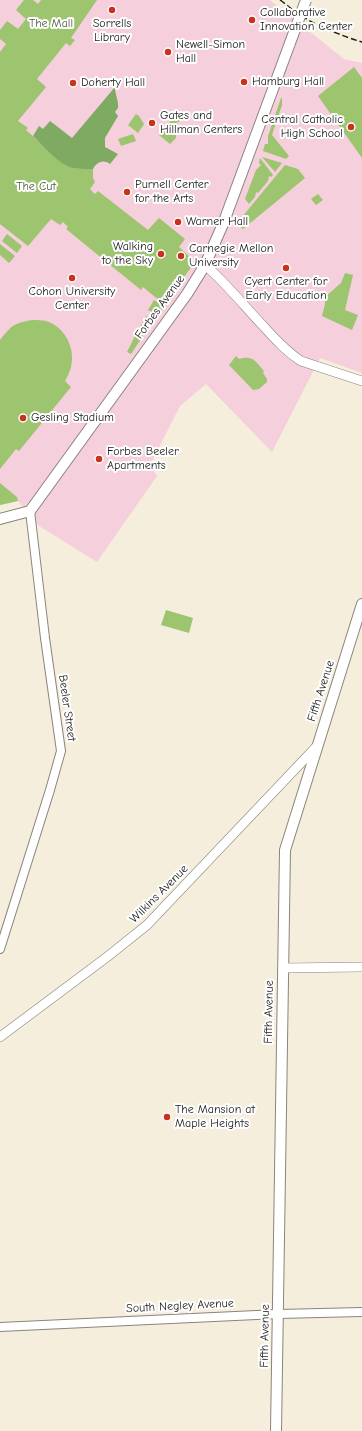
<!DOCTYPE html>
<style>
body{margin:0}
canvas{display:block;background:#f6eedc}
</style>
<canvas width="362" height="1431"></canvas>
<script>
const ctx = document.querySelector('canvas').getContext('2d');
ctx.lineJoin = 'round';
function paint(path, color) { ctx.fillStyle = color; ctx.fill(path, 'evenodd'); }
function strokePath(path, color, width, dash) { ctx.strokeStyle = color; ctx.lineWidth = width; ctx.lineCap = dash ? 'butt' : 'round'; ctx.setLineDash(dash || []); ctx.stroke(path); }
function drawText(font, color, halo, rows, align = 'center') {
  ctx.font = font + ' "Comic Neue",sans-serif'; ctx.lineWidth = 4; ctx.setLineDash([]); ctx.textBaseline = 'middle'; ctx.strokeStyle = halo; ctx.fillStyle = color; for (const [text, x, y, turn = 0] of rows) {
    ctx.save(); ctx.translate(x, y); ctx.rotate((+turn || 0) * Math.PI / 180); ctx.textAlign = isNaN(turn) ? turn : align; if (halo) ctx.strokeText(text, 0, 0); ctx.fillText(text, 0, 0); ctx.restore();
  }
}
const built = new Path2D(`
 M0 0H270L344 59 362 63V373L320 358 272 452 206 384 180 406 150 465 157 476 97 562 39 526 18 501 0 505Z`);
const green = new Path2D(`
 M24 0H33L38 4 41 0H97L71 38 75 40 70 46 66 43 37 79 46 87 18 121 28 128 26 130 64 164 73 168 93 169V178L95 182 90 189 95 194 98 191 148 230 159 218 185 239 179 247 190 257 188 260 193 265 168 298 166 306 143 287 141 290 66 229 68 227 63 222 60 225 51 219 28 246 0 224V52L6 44 0 39V30L7 21 18 29 26 19 16 10Z
 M354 67 362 78V158L318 96Z
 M281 98H282V105L272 135 289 156 286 159 263 151 265 144H268V136Z
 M178 112 182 120 176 123 182 129 176 134V138L170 144 159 135Z
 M136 114 139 116 144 124 138 133 128 125Z
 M133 134 136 141 121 146 118 139Z
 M262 157 282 163 275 172Z
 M260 158 273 175 271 177 269 176 268 181 258 193 256 192 255 197 249 204 245 199 256 170 261 165 259 163Z
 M285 165 298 169 305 178 243 229 237 223Z
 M318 194 323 200 316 205 311 199Z
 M7 234 22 246 17 253 2 241Z
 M0 244 15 256 9 263 0 255Z
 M345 273 353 275 345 310 358 315 352 330 322 316 325 304V297L341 283Z
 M154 300 164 307 158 315 148 310Z
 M146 316 154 322 145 334 139 329Z
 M33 320C37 320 42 320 46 321 64 326 76 348 71 367 70 372 67 377 65 381L71 387 19 451 16 449 0 469V340C12 325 14 323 33 320Z
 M137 332 143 336 131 354 127 352Z
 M236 356 239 359C253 355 255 361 264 371L263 373 267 379V382L259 389 253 390 229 365Z
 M0 483 17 497 18 501 0 505Z
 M166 610 193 618 189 633 161 625Z`);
const forest = new Path2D(`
 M115 87C115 95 119 101 118 108L115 112 118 116 105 138V147L118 154 110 164C103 159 97 162 93 169 87 169 80 169 73 168 59 165 44 146 33 136L39 126 43 129 50 121 72 138Z`);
const tertiary = new Path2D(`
 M0 949 50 790 61 751 45 638 30 511
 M0 1327 278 1314 362 1312`);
const secondary = new Path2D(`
 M205 265C227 284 245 307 265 328 276 340 287 352 301 361L362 381
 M283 968 362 967
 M0 1037 107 957 147 925 317 746`);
const primary = new Path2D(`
 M0 519 30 511 187 294 205 265 223 224 290 43`);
const trunk = new Path2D(`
 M276 1431 285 850 362 604`);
const rail = new Path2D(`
 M280 0C286 4 291 9 297 13 314 25 342 36 362 42`);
const primaryBridge = new Path2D(`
 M290 43 306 0`);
const markers = [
 [112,10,4,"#c8321e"],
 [252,20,4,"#c8321e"],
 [168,52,4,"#c8321e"],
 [244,82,4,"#c8321e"],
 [73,83,4,"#c8321e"],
 [152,123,4,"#c8321e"],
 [351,127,4,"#c8321e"],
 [127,192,4,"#c8321e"],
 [178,222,4,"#c8321e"],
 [161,254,4,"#c8321e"],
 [181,256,4,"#c8321e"],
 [286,268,4,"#c8321e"],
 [72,278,4,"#c8321e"],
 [23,418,4,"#c8321e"],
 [99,459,4,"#c8321e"],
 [167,1117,4,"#c8321e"]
];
const poiNames = [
 ["Collaborative",260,13],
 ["Innovation Center",260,27],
 ["Sorrells",112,24,"center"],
 ["Library",112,38,"center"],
 ["Newell-Simon",176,45],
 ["Hall",176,59],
 ["Hamburg Hall",252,82],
 ["Doherty Hall",81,83],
 ["Gates and",160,116],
 ["Hillman Centers",160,130],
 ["Central Catholic",343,120,"right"],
 ["High School",343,134,"right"],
 ["Purnell Center",135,185],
 ["for the Arts",135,199],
 ["Warner Hall",186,222],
 ["Walking",153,247,"right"],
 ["to the Sky",153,261,"right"],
 ["Carnegie Mellon",189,249],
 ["University",189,263],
 ["Cyert Center for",286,282,"center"],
 ["Early Education",286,296,"center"],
 ["Cohon University",72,292,"center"],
 ["Center",72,306,"center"],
 ["Gesling Stadium",31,418],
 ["Forbes Beeler",107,452],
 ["Apartments",107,466],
 ["The Mansion at",175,1110],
 ["Maple Heights",175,1124]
];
const parkNames = [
 ["The Mall",51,24],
 ["The Cut",36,187]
];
const streetNames = [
 ["Forbes Avenue",160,307,-54],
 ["Fifth Avenue",321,691,-72],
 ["Beeler Street",67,708,82],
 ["Wilkins Avenue",159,894,-45],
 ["Fifth Avenue",269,1012,-89],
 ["South Negley Avenue",180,1306,-3],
 ["Fifth Avenue",265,1336,-89]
];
paint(built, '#f5cfdb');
paint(green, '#9dc46f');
paint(forest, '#7eaa62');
strokePath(tertiary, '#89857c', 10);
strokePath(secondary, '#89857c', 10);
strokePath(primary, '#89857c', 12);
strokePath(trunk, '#89857c', 12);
strokePath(tertiary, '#fff', 8);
strokePath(secondary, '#fff', 9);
strokePath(primary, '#fff', 10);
strokePath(trunk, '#fff', 10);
strokePath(rail, '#1c1c1c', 1.5, [6, 3]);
strokePath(primaryBridge, '#89857c', 12, []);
strokePath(primaryBridge, '#fff', 10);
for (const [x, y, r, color] of markers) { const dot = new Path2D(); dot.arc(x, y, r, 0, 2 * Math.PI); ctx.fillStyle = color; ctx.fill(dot); strokePath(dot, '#fff', 1.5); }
drawText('12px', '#1c1c1c', '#fff', poiNames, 'left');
drawText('12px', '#505f3d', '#fff', parkNames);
drawText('12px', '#1c1c1c', '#fff', streetNames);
</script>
